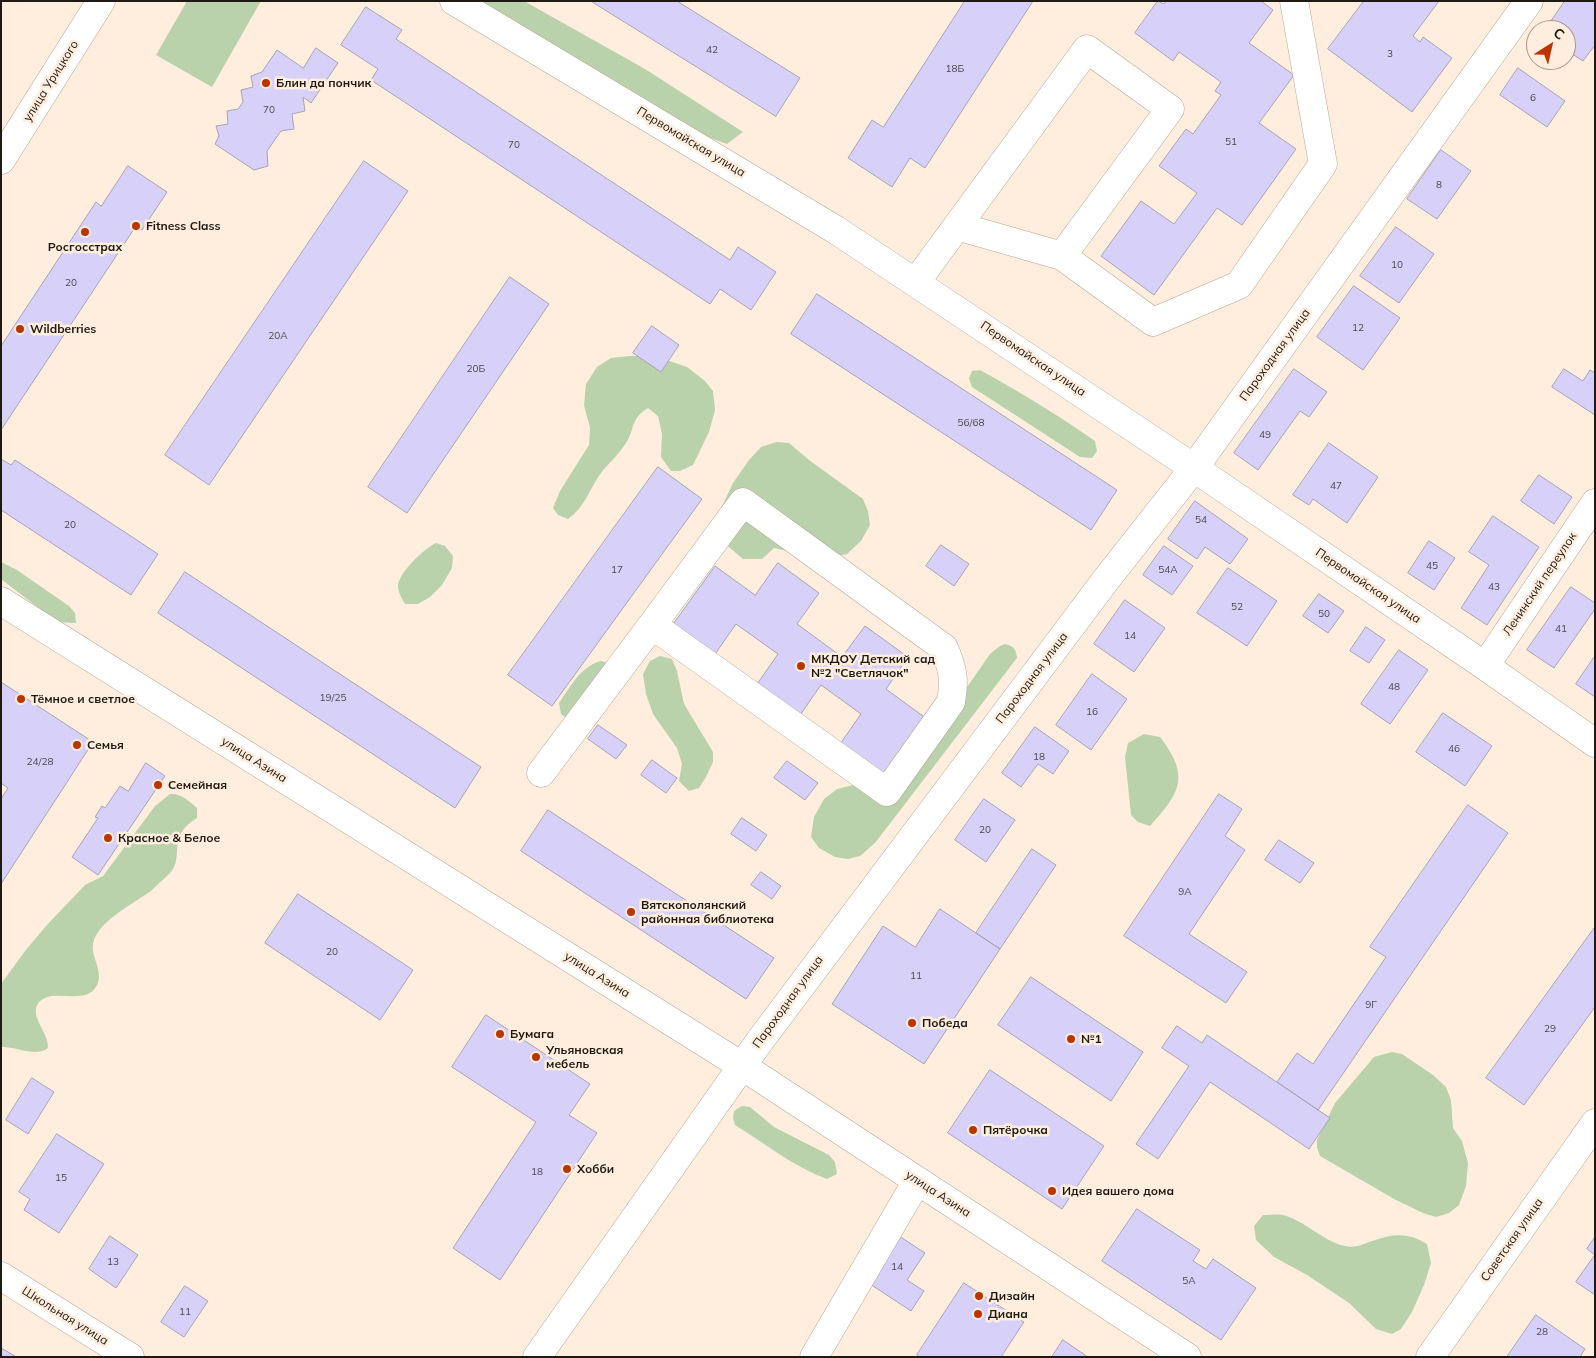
<!DOCTYPE html>
<meta charset="utf-8">
<style>
body{margin:0}
#map{position:relative;width:1596px;height:1358px;overflow:hidden;background:#fed;font-family:Mulish,sans-serif}
canvas{display:block}
.frame{position:absolute;inset:0;border:2px solid #1e1913;pointer-events:none}
.north{position:absolute;left:1526px;top:20px;width:50px;height:50px;box-sizing:border-box;background:#fed;border:1px solid #a5998c;border-radius:50%;rotate:35deg;font-size:14px;font-weight:700;line-height:20px;text-align:center;color:#1e1913}
.north::after{content:'';display:block;margin:auto;width:18px;height:22px;background:#bc3400;clip-path:polygon(50% 0,100% 100%,50% 72%,0 100%)}
</style>
<div id="map">
<canvas width="1596" height="1358"></canvas>
<div class="frame"></div>
<div class="north">С</div>
</div>
<script>
const ctx = document.querySelector('canvas').getContext('2d');
ctx.lineJoin = 'round';
function paint(path, color) { ctx.fillStyle = color; ctx.fill(path, 'evenodd'); }
function strokePath(path, color, width, dash) { ctx.strokeStyle = color; ctx.lineWidth = width; ctx.lineCap = dash ? 'butt' : 'round'; ctx.setLineDash(dash || []); ctx.stroke(path); }
function drawText(font, color, halo, rows, align = 'center') {
  ctx.font = font + ' Mulish,sans-serif'; ctx.lineWidth = 5; ctx.setLineDash([]); ctx.textBaseline = 'middle'; ctx.strokeStyle = halo; ctx.fillStyle = color; for (const [text, x, y, turn = 0] of rows) {
    ctx.save(); ctx.translate(x, y); ctx.rotate((+turn || 0) * Math.PI / 180); ctx.textAlign = isNaN(turn) ? turn : align; if (halo) ctx.strokeText(text, 0, 0); ctx.fillText(text, 0, 0); ctx.restore();
  }
}
const green = new Path2D(`
 M187 1H261L212 87 156 55Z
 M466 1H524L645 69 743 132 727 144 683 128Z
 M629 356H655L687 367 705 381 713 391 715 410 709 432 693 465 680 471H671L661 457 662 434 658 416 648 408C630 419 635 429 626 443 619 454 609 463 601 473 589 490 585 507 568 519L558 515 553 508 560 491 589 445 590 428 584 405 586 384 597 367 611 358Z
 M980 370C1020 392 1058 415 1095 441L1097 451 1092 458 1080 457 972 387 969 378 972 371Z
 M777 442 789 443 809 460 863 499 868 511 870 525 861 541 847 554 821 559 774 548 762 559H743L723 542 717 517 733 483 749 460 761 447Z
 M436 543 445 546 453 556 452 568 442 585 430 597 418 604H405C402 598 398 593 398 586 398 573 425 548 436 543Z
 M1 562 17 570 69 606 75 613 76 623 57 622 1 579Z
 M1005 644C1014 646 1016 649 1017 658L875 843 860 856 848 859 835 857 819 848 811 837 814 817 824 799 837 789 853 785 872 792 897 788 990 654 1000 646Z
 M660 656 672 659 677 671 684 704 713 752V762L706 777 699 788 689 791 679 781 682 764 677 748 653 714 646 694 643 674 650 661Z
 M601 661 608 663 568 719 561 714 559 703C570 687 581 666 601 661Z
 M1144 734 1160 737C1190 776 1181 792 1150 826L1138 822 1131 815 1125 757 1128 743Z
 M170 794C181 793 189 801 197 808V818C166 836 185 857 170 873 164 879 157 885 151 891 134 903 101 920 94 940 88 956 106 971 96 987 84 1006 53 987 39 1002 28 1016 49 1032 48 1048 35 1058 16 1046 1 1047V984L25 951 46 926 85 885 103 876 155 806Z
 M1392 1052 1402 1054 1433 1075 1446 1087 1451 1100 1453 1128 1462 1141 1468 1163 1466 1186 1459 1205 1449 1213 1436 1217 1423 1213 1394 1199 1320 1156 1317 1147V1140L1335 1103 1374 1057Z
 M742 1106 750 1107 774 1127 829 1155 835 1162 837 1174 827 1179C794 1167 764 1143 735 1125L733 1118 734 1111Z
 M1263 1215C1269 1215 1277 1214 1283 1215 1306 1221 1322 1241 1345 1246 1356 1249 1365 1243 1375 1240 1395 1233 1409 1233 1427 1244L1431 1263 1424 1285 1412 1312 1401 1329 1392 1334 1376 1329 1349 1303 1307 1275 1274 1257 1256 1240 1254 1226Z`);
const building = new Path2D(`
 M591 1H677L800 78 776 116Z
 M965 1H1033L925 168 910 158 892 187 848 158 872 120 883 127Z
 M1158 1 1164 4 1166 1H1261L1273 10 1249 43 1294 75 1259 123 1296 149 1242 225 1217 208 1154 295 1101 256 1141 201 1174 224 1197 193 1159 166 1186 129 1193 134 1221 95 1215 91 1221 82 1179 52 1173 61 1135 33Z
 M1364 1H1439L1413 36 1420 42 1423 37 1452 58 1412 112 1328 49Z
 M1565 1H1595V45L1583 61 1566 50V30H1545Z
 M366 7 402 30 396 39 730 260 738 247 776 272 751 310 720 289 710 304 371 80 378 69 341 45Z
 M316 48 338 63 311 103 303 97 305 111 292 114 294 129 281 131 267 151 268 166 254 170 215 144 219 136 216 126 228 124 227 111 238 109 243 102 241 90 253 87 251 76 262 72 277 50 303 68Z
 M1518 68 1565 101 1547 127 1500 95Z
 M1441 150 1471 171 1437 219 1407 199Z
 M364 161 408 191 209 485 165 455Z
 M128 166 167 192 142 230 136 226 1 430V346L96 202 101 206Z
 M1396 227 1434 254 1399 303 1360 276Z
 M510 277 549 304 407 513 368 487Z
 M1354 286 1400 318 1363 370 1317 337Z
 M817 294 1117 490 1091 530 791 334Z
 M652 326 679 345 661 372 633 353Z
 M1294 369 1327 392 1309 417 1300 411 1258 470 1234 453Z
 M1564 369 1583 381 1590 370 1595 373V415L1552 387Z
 M1329 443 1378 477 1347 523 1313 499 1309 505 1293 495Z
 M1 459 11 465 15 460 158 554 131 595 1 510Z
 M658 467 702 499 552 706 508 675Z
 M1539 475 1572 497 1554 524 1521 501Z
 M1195 501 1248 539 1230 564 1205 547 1197 559 1168 539Z
 M1493 516 1539 547 1487 625 1461 608 1489 565 1469 552Z
 M1429 541 1455 558 1434 590 1408 573Z
 M941 545 969 564 954 586 926 566Z
 M1164 546 1193 566 1172 595 1143 575Z
 M778 563 819 593 797 624 842 657 865 626 908 657 886 689 927 719 883 779 838 747 861 714 821 685 798 718 755 687 778 654 736 624 713 657 671 627 715 566 755 595Z
 M1228 568 1277 601 1247 646 1197 613Z
 M185 572 481 767 455 808 158 613Z
 M1571 587 1595 603V609L1554 668 1527 650Z
 M1319 594 1344 611 1328 633 1303 616Z
 M1125 600 1165 628 1134 672 1094 644Z
 M1366 627 1385 640 1369 663 1350 651Z
 M1399 650 1428 670 1390 724 1361 704Z
 M1595 656V697L1576 684Z
 M1092 674 1127 699 1091 750 1056 725Z
 M1 682 93 742 1 884V799L8 788 1 783Z
 M1443 713 1492 746 1465 786 1416 752Z
 M598 725 627 745 616 759 588 739Z
 M1035 727 1069 751 1053 774 1038 764 1021 787 1002 773Z
 M652 760 677 778 666 793 641 775Z
 M787 761 818 783 805 800 774 778Z
 M146 763 165 776 98 875 72 857 98 818 95 817 102 806 105 808 120 786 128 791Z
 M1219 794 1242 809 1225 836 1245 850 1189 934 1247 972 1226 1003 1124 936Z
 M984 799 1015 820 986 862 955 840Z
 M1468 805 1508 833 1318 1110 1277 1082 1297 1053 1313 1064 1386 957 1370 947Z
 M548 810 774 958 746 999 521 851Z
 M742 818 767 835 756 851 731 834Z
 M1279 840 1314 863 1300 883 1265 860Z
 M1032 849 1056 865 1000 949 976 933Z
 M761 872 781 886 772 899 751 885Z
 M298 894 413 970 380 1020 265 943Z
 M940 909 1000 949 924 1064 832 1004 883 926 915 947Z
 M1595 927V1007L1524 1105 1486 1078Z
 M1031 977 1143 1052 1111 1101 998 1025Z
 M486 1015 590 1084 569 1115 597 1133 500 1280 453 1248 536 1122 452 1067Z
 M1177 1026 1202 1043 1207 1035 1330 1118 1309 1149 1210 1082 1158 1159 1136 1144 1189 1066 1162 1048Z
 M990 1070 1104 1146 1062 1209 948 1133Z
 M32 1078 54 1092 28 1134 6 1120Z
 M57 1134 104 1164 59 1233 24 1210 30 1199 19 1192Z
 M1137 1209 1200 1250 1193 1261 1206 1269 1213 1259 1256 1288 1221 1340 1102 1261Z
 M110 1236 138 1255 116 1288 89 1269Z
 M899 1236 925 1253 907 1280 924 1291 911 1311 867 1282Z
 M1595 1237V1255L1587 1249Z
 M1595 1255V1295L1576 1282Z
 M964 1283 1024 1322 1001 1357H920L917 1355Z
 M185 1286 208 1301 184 1337 161 1322Z
 M1536 1315 1585 1349 1580 1357H1507Z
 M1063 1340 1088 1357H1052Z
 M1 1348 15 1356V1357H1Z`);
const minor = new Path2D(`
 M454 1 836 230 1194 468 1485 666 1595 743
 M1 160 101 1
 M957 226 1062 256
 M916 282 1087 49 1170 109 1062 256 1153 322 1239 285 1323 164 1294 1
 M1 601 742 1066 1187 1357
 M1485 666 1595 503
 M541 773 652 625 887 792 951 702C955 680 953 669 944 648L743 502 652 625
 M1 1276 130 1357
 M537 1357 759 1042 1105 581 1194 468 1529 1
 M814 1357 917 1181
 M1430 1357 1595 1123`);
const markers = [
 [266,83,5,"#bc3400"],
 [136,226,5,"#bc3400"],
 [85,232,5,"#bc3400"],
 [20,329,5,"#bc3400"],
 [801,666,5,"#bc3400"],
 [21,699,5,"#bc3400"],
 [77,745,5,"#bc3400"],
 [158,785,5,"#bc3400"],
 [108,838,5,"#bc3400"],
 [631,912,5,"#bc3400"],
 [912,1023,5,"#bc3400"],
 [500,1034,5,"#bc3400"],
 [1071,1039,5,"#bc3400"],
 [536,1057,5,"#bc3400"],
 [973,1130,5,"#bc3400"],
 [567,1169,5,"#bc3400"],
 [1052,1191,5,"#bc3400"],
 [979,1296,5,"#bc3400"],
 [978,1314,5,"#bc3400"]
];
const numberNames = [
 ["42",712,50],
 ["3",1390,54],
 ["18Б",955,69],
 ["6",1533,98],
 ["70",269,110],
 ["51",1231,142],
 ["70",514,145],
 ["8",1439,185],
 ["10",1397,265],
 ["20",71,283],
 ["12",1358,328],
 ["20А",278,336],
 ["20Б",476,369],
 ["56/68",971,423],
 ["49",1265,435],
 ["47",1336,486],
 ["54",1201,520],
 ["20",70,525],
 ["45",1432,566],
 ["17",617,570],
 ["54А",1168,570],
 ["43",1494,587],
 ["52",1237,607],
 ["50",1324,614],
 ["41",1561,629],
 ["14",1130,636],
 ["48",1394,687],
 ["19/25",333,698],
 ["16",1092,712],
 ["46",1454,749],
 ["18",1039,757],
 ["24/28",40,762],
 ["20",985,830],
 ["9А",1185,892],
 ["20",332,952],
 ["11",916,976],
 ["9Г",1371,1005],
 ["29",1550,1029],
 ["18",537,1172],
 ["15",61,1178],
 ["13",113,1262],
 ["14",897,1267],
 ["5А",1189,1281],
 ["11",185,1312],
 ["28",1542,1332]
];
const streetNames = [
 ["улица Урицкого",51,81,-58],
 ["Первомайская улица",691,142,31],
 ["Пароходная улица",1275,355,-54],
 ["Первомайская улица",1033,359,34],
 ["Ленинский переулок",1540,584,-56],
 ["Первомайская улица",1368,586,34],
 ["Пароходная улица",1032,678,-53],
 ["улица Азина",254,760,32],
 ["улица Азина",597,975,32],
 ["Пароходная улица",788,1002,-54],
 ["улица Азина",938,1194,33],
 ["Советская улица",1512,1240,-55],
 ["Школьная улица",65,1316,32]
];
const poiNames = [
 ["Блин да пончик",276,83],
 ["Fitness Class",146,226],
 ["Росгосстрах",85,247,"center"],
 ["Wildberries",30,329],
 ["МКДОУ Детский сад",811,659],
 ["№2 \"Светлячок\"",811,673],
 ["Тёмное и светлое",31,699],
 ["Семья",87,745],
 ["Семейная",168,785],
 ["Красное & Белое",118,838],
 ["Вятскополянский",641,905],
 ["районная библиотека",641,919],
 ["Победа",922,1023],
 ["Бумага",510,1034],
 ["№1",1081,1039],
 ["Ульяновская",546,1050],
 ["мебель",546,1064],
 ["Пятёрочка",983,1130],
 ["Хобби",577,1169],
 ["Идея вашего дома",1062,1191],
 ["Дизайн",989,1296],
 ["Диана",988,1314]
];
paint(green, '#b9d2ac');
paint(building, '#d7d0f9');
strokePath(building, '#a6a3b7', 1);
strokePath(minor, '#b6a696', 29);
strokePath(minor, '#fff', 28);
for (const [x, y, r, color] of markers) { const dot = new Path2D(); dot.arc(x, y, r, 0, 2 * Math.PI); ctx.fillStyle = color; ctx.fill(dot); strokePath(dot, '#fed', 2); }
drawText('10px', '#4c474c', null, numberNames);
drawText('12px', '#1e1913', '#fed', streetNames);
drawText('bold 12px', '#1e1913', '#fed', poiNames, 'left');
</script>
